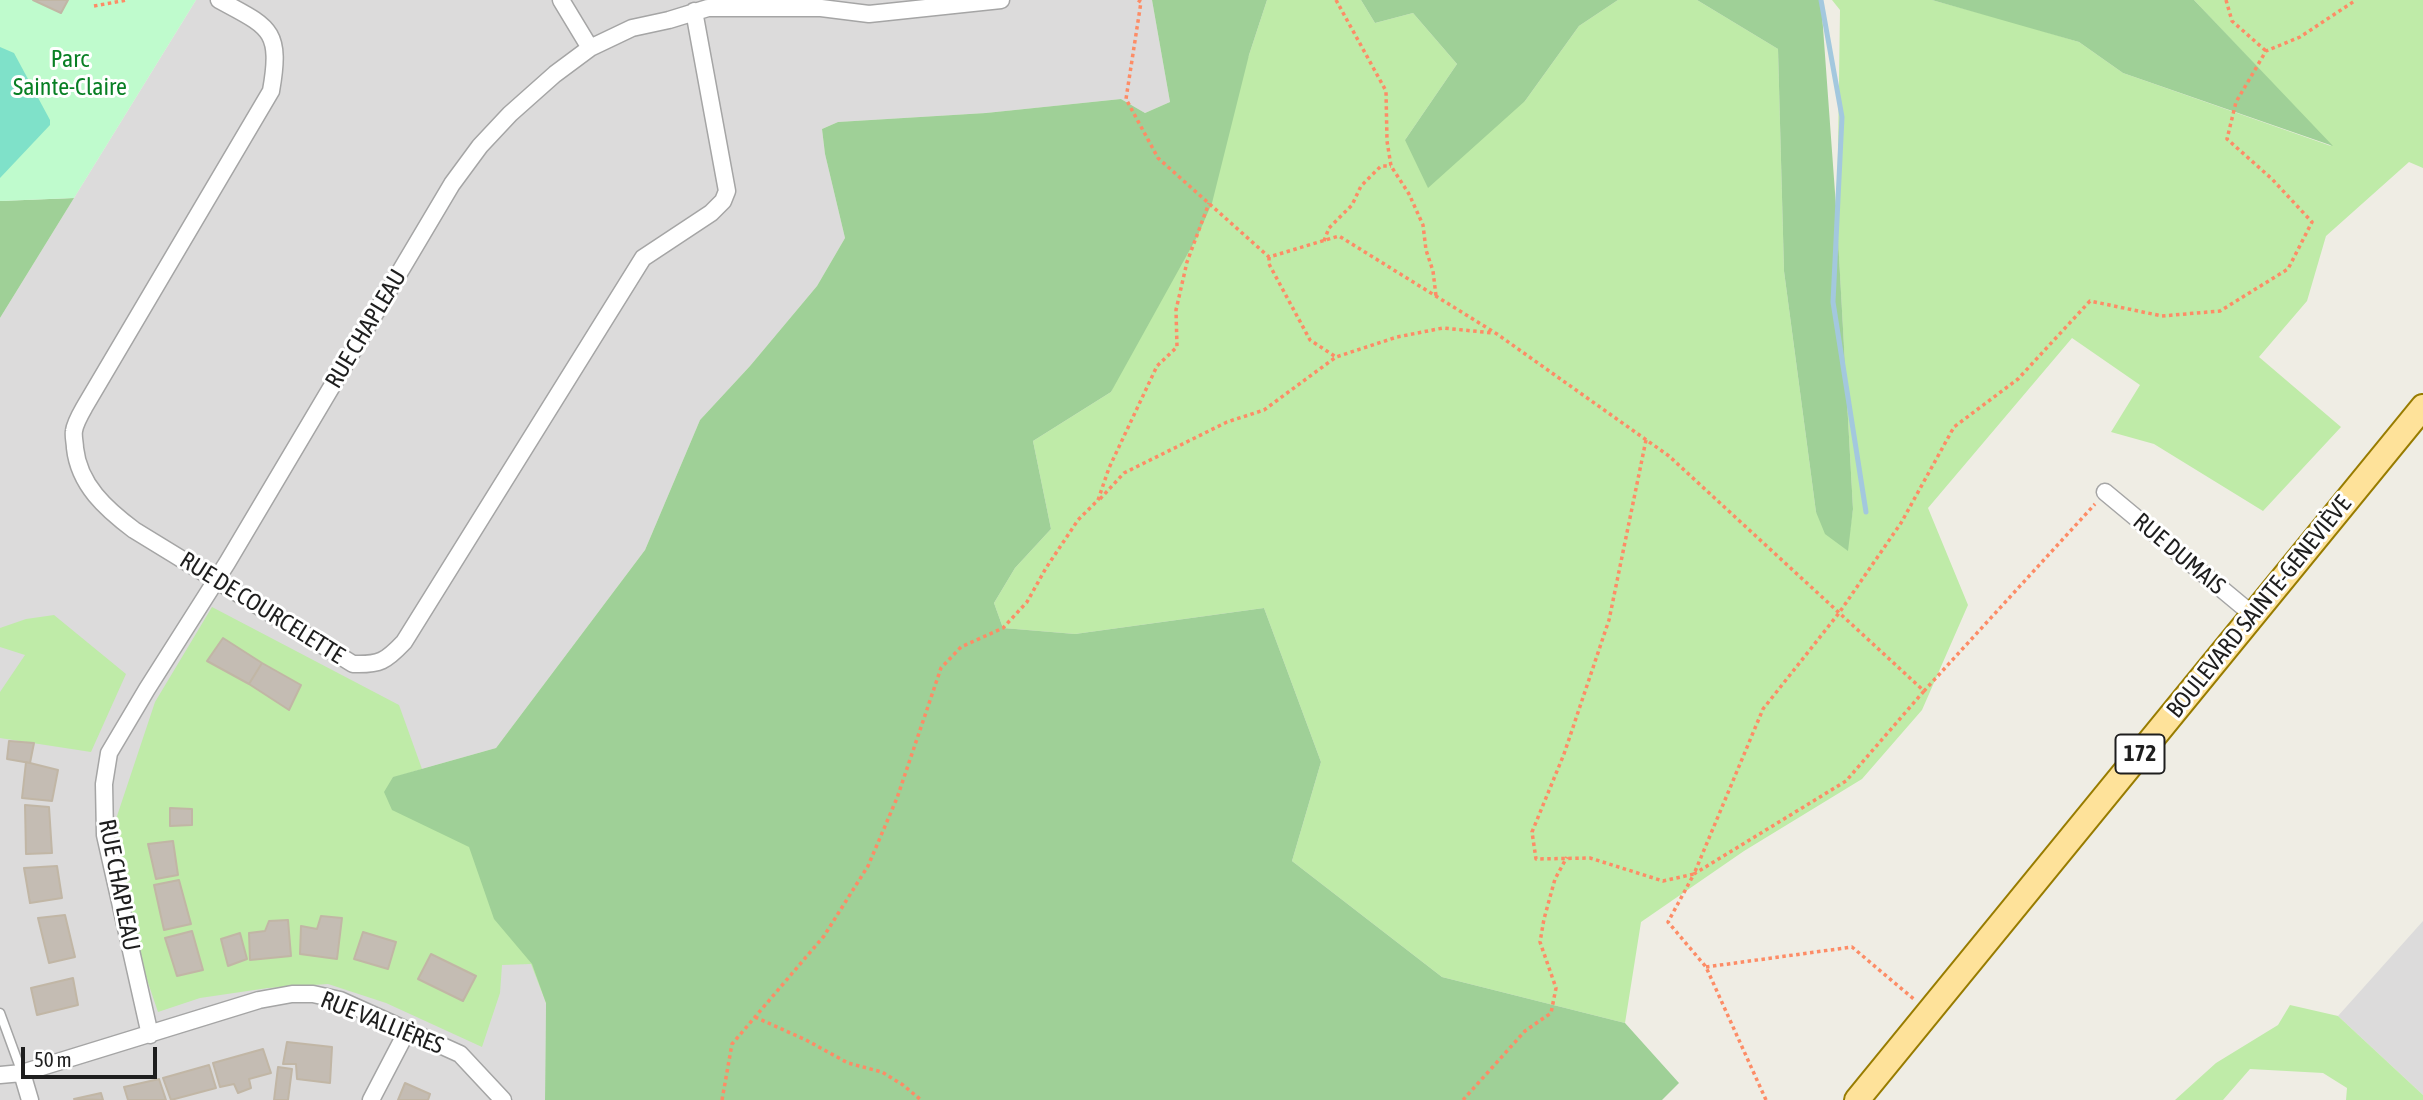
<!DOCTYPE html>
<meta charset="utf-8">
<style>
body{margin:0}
#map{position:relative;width:2423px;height:1100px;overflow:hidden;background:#efede4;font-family:"Asap Condensed",sans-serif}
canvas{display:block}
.scale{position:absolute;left:21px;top:1047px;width:136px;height:32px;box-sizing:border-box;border:4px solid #1e1e1e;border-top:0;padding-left:9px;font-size:21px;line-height:24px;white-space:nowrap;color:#1e1e1e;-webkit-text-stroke:5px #fff;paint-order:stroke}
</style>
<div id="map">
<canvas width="2423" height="1100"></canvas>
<div class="scale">50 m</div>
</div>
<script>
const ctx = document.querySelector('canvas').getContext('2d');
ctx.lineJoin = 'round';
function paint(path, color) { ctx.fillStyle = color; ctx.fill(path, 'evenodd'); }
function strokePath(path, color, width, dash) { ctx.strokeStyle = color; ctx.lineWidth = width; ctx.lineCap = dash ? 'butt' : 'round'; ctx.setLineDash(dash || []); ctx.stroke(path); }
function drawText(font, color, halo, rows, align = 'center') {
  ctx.font = font + ' "Asap Condensed",sans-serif'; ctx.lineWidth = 6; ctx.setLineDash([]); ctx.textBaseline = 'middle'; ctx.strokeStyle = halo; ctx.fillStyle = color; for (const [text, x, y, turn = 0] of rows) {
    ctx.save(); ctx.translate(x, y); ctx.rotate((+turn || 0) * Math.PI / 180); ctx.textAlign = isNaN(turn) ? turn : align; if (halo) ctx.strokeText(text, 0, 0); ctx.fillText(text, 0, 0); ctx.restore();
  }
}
const residential = new Path2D(`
 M196 0H1152L1170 102 1145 113 1121 99 986 113 838 122 822 129 825 154 845 238 817 286 750 366 700 420 645 550 496 748 393 777 532 964 546 1003 545 1100H0V318Z
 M2423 921V1095L2338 1016Z`);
const grass = new Path2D(`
 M1267 0H1361L1375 23 1413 13 1457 64 1405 140 1525 101 1579 26 1618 0H1697L1778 49 1784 271 1816 512 1847 550 1853 509 1837 221 1840 10 1832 0H1932L2016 23 2079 42 2123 73 2331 146 2194 0H2423V168L2409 162 2326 236 2307 301 2259 357 2341 427 2263 511 2154 444 2111 432 2140 385 2072 338 1928 508 1968 605 1922 710 1862 779 1744 851 1641 922 1625 1023 1442 977 1292 861 1321 762 1264 608 1075 634 1003 628 994 603 1015 568 1051 529 1033 441 1111 392 1249 55Z
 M212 607 399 705 422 769 392 778 570 889 546 1003 531 964 502 965 500 993 482 1047 386 1003 328 984 268 988 200 998 158 1012 141 962 113 828 155 702Z
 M54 615 126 674 91 752 0 738V692L25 655 0 647V628L26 619Z
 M2290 1005 2338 1016 2423 1095V1100H2346L2347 1088 2323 1073 2250 1069 2223 1100H2175L2216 1063 2278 1025Z`);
const forest = new Path2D(`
 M1152 0H1267L1249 55 1212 203 1198 235 1111 392 1033 441 1051 529 1015 568 994 603 1003 628 1075 634 1264 608 1321 762 1292 861 1442 977 1625 1023 1679 1083 1662 1100H545L546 1003 532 964 494 919 469 847 392 810 384 792 393 777 496 748 645 550 700 420 750 366 817 286 845 238 825 154 822 129 838 122 986 113 1121 99 1145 113 1170 102Z
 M1361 0H1618L1579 26 1525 101 1428 188 1405 140 1457 64 1413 13 1375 23Z
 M1697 0H1821L1837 220 1853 509 1848 551 1825 534 1816 512 1784 271 1778 49Z
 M1932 0H2194L2333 146 2123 73 2079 42Z
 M74 198 0 318V201Z`);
const park = new Path2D(`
 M0 0H196L74 198 0 201Z`);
const pitch = new Path2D(`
 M0 47 14 53 50 120V125L0 178Z`);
const stream = new Path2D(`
 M1821 0 1842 117 1833 302 1866 512`);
const building = new Path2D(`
 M33 0H68L61 13Z
 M223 638 262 663 249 684 207 661Z
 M262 663 301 685 289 710 249 684Z
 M9 741 34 743 30 763 7 759Z
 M26 762 58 770 52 801 22 798Z
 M25 805 49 807 52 853 26 854Z
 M170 808 192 809V825L170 826Z
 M173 841 178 875 156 879 148 844Z
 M57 866 62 898 30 903 24 868Z
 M179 880 191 924 164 930 154 885Z
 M65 915 75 957 49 963 38 918Z
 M321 916 342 918 337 959 300 954 301 926 317 929Z
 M288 920 291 956 250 960 249 933 265 931 269 921Z
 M192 931 203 970 177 976 165 938Z
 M363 932 396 942 388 969 354 959Z
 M240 933 247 959 228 966 221 939Z
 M431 954 476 976 463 1001 418 979Z
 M73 978 78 1005 37 1015 31 988Z
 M287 1042 332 1047 330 1083 297 1079 296 1064H283Z
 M263 1049 271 1073 249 1079 251 1088 238 1093 234 1084 220 1087 213 1063Z
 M209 1065 216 1088 171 1100 163 1078Z
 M278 1067 292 1069 288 1100H274Z
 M159 1079 166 1100H128L124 1087Z
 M405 1083 430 1094 428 1100H398Z
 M101 1093 103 1100 74 1099Z`);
const path = new Path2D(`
 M1138 0 1141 2 1126 99 1158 158 1269 257 1339 236 1497 334 1669 456 1924 691 2095 504
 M1336 0 1386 91 1387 141 1391 166 1409 194 1423 225 1426 250 1433 271 1436 296
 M2226 0 2232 21 2266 51
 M94 6 127 0
 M1324 241 1329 228 1352 205 1361 186 1381 166H1391
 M1269 257V264L1310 340 1336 357
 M1646 440 1609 620 1564 754 1532 832 1536 859 1590 858 1663 881 1694 874 1763 709 1839 613 1901 523 1954 427 2018 379 2090 301 2162 316 2220 311 2288 269 2312 222 2272 179 2227 139 2236 102 2266 51 2300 37 2356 0
 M1100 499 1124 473 1227 422 1264 410 1336 357 1397 337 1443 328 1493 333
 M1706 967 1852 947 1915 1000
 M755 1017 806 1040 848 1063 882 1072 903 1085 921 1100
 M722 1100 732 1044 824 936 868 866 897 798 941 668 961 647 1003 628 1027 602 1046 568 1078 520 1098 500 1109 468 1157 366 1177 347 1176 310 1187 262 1209 203
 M1463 1100 1525 1031 1551 1013 1556 988 1540 942 1544 919 1555 879 1567 857
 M1766 1100 1706 967 1668 922 1694 874 1846 781 1924 691`);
const service = new Path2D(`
 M0 1013 22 1073`);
const minor = new Path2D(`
 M219 0C269 27 282 29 271 91L85 406C81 413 75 423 74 431 73 436 75 443 75 448 79 485 106 509 134 530L353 664C380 665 386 661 404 642L643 258 711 213 723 201 727 191 694 11
 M561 0 590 48
 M2105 492 2253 615
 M150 1035 105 835 104 784 109 753 147 689 227 563 452 184 480 146 510 114 555 74 590 48 632 28 669 20 708 8H821L869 14 1001 0
 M22 1073 30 1100
 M0 1075 22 1073 259 1000 292 994H313L340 1000 460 1054 503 1100
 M371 1100 407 1031`);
const primary = new Path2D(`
 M1857 1100 2423 407`);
const shields = [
 [2140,754,49]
];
const shieldNames = [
 ["172",2140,754]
];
const parkNames = [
 ["Parc",70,59],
 ["Sainte-Claire",70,87]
];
const streetNames = [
 ["RUE CHAPLEAU",366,329,-59],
 ["RUE DUMAIS",2179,554,40],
 ["BOULEVARD SAINTE-GENEVIÈVE",2259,607,-51],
 ["RUE DE COURCELETTE",262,608,32],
 ["RUE CHAPLEAU",119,885,79],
 ["RUE VALLIÈRES",382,1023,22]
];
paint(residential, '#dcdbdb');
paint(grass, '#bfeba8');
paint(forest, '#9fd097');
paint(park, '#bffbcd');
paint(pitch, '#7fe1c9');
strokePath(stream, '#a3c8de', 5);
paint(building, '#c4bcb3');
strokePath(building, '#c1b6a5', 2);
strokePath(service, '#a5a5a5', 11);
strokePath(minor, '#a5a5a5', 19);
strokePath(primary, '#987c00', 28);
strokePath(path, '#fd8c66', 3.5, [3.5, 3.5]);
strokePath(service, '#fff', 8);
strokePath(minor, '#fff', 16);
strokePath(primary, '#fee29a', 24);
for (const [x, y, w] of shields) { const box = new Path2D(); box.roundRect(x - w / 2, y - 19.5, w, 39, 5); ctx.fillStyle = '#fff'; ctx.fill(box); strokePath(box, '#1e1e1e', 2); }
drawText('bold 23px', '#1e1e1e', null, shieldNames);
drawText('24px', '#087f24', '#fff', parkNames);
drawText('24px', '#1e1e1e', '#fff', streetNames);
</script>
